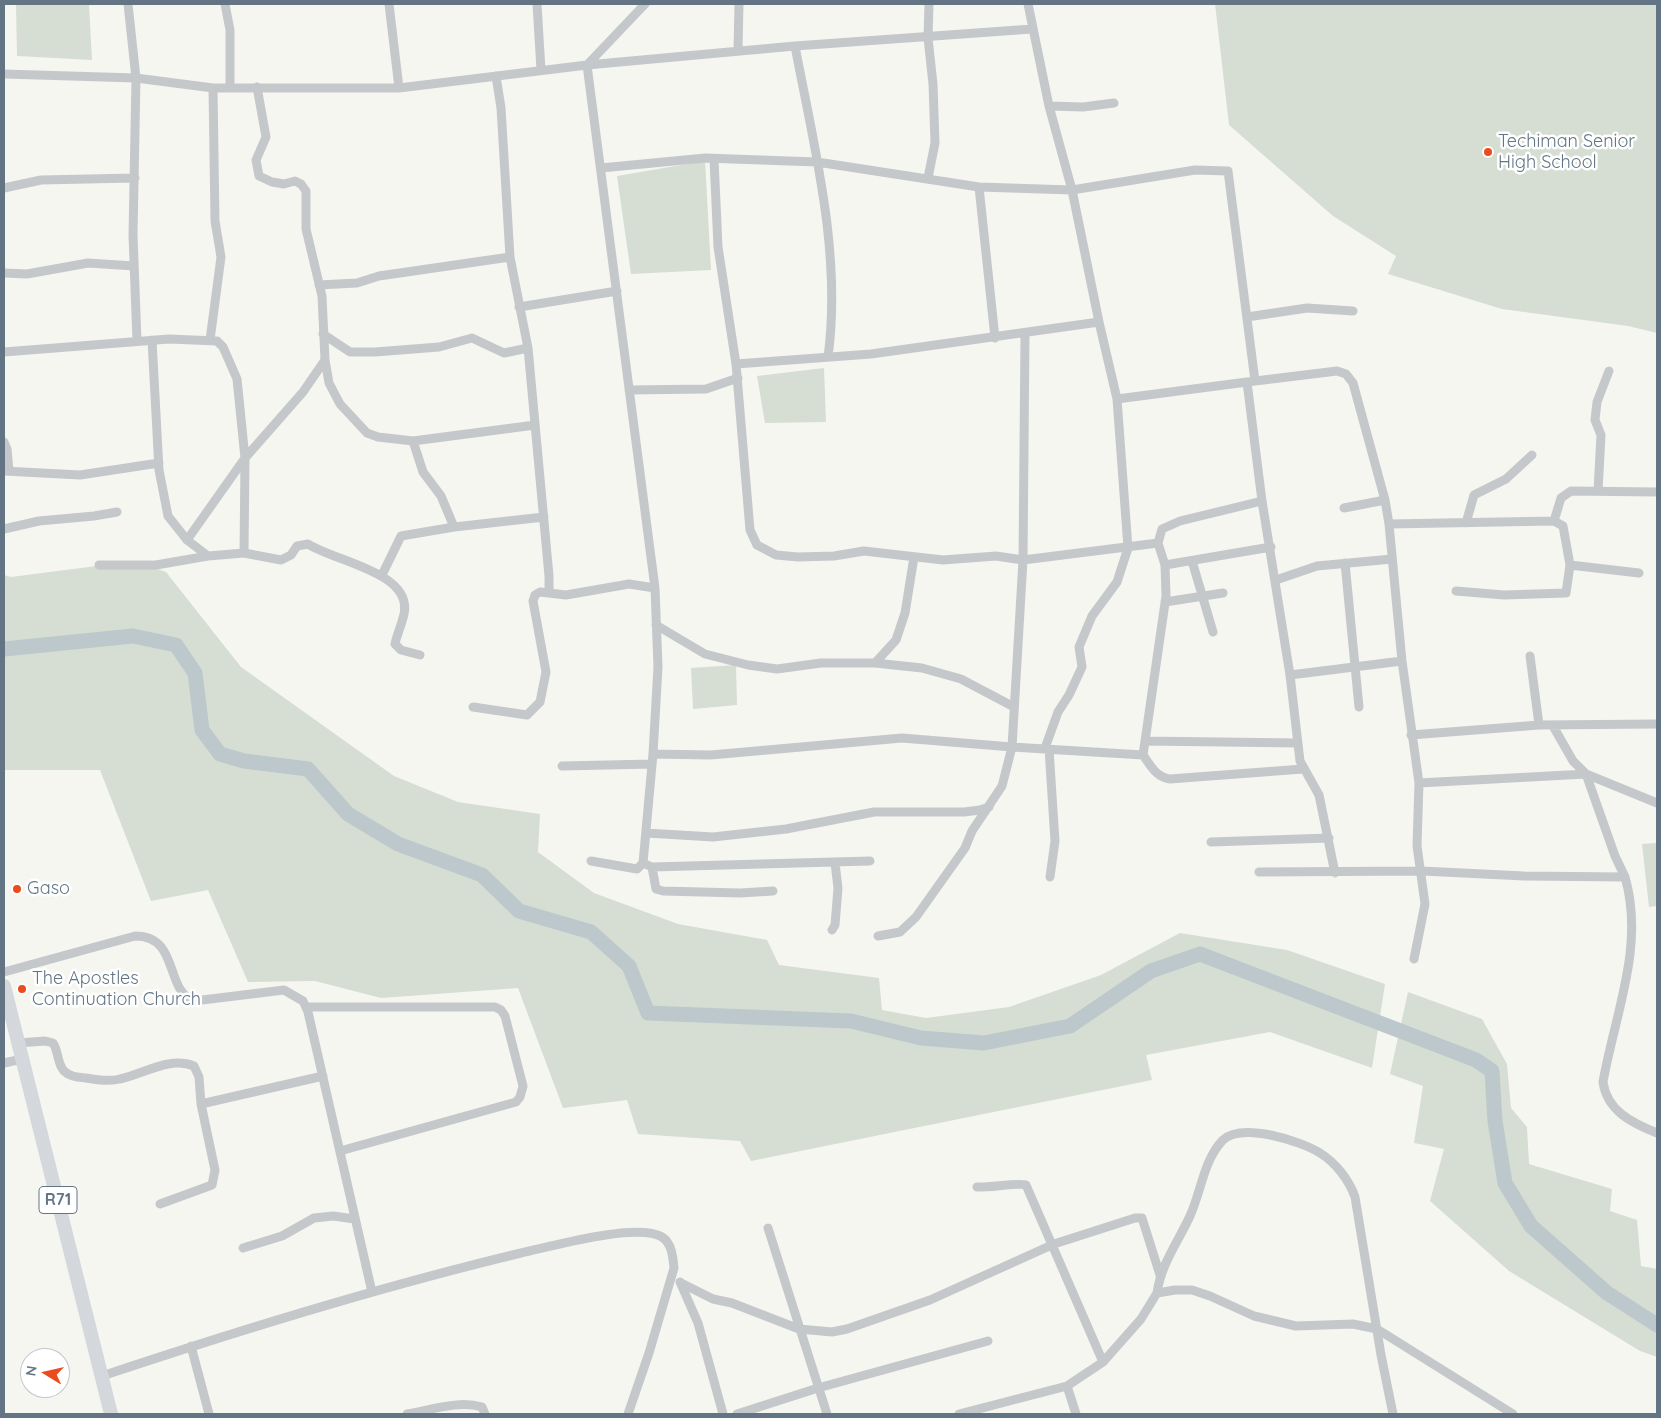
<!DOCTYPE html>
<style>
body{margin:0}
#map{position:relative;width:1661px;height:1418px;overflow:hidden;background:#f6f6f1;font-family:Quicksand,sans-serif}
canvas{display:block}
.frame{position:absolute;inset:0;border:5px solid #637584;pointer-events:none}
.north{position:absolute;left:20px;top:1348px;width:50px;height:50px;box-sizing:border-box;background:#fff;border:1px solid #c1c8ce;border-radius:50%;rotate:279deg;font-size:14px;font-weight:700;line-height:20px;text-align:center;color:#637584}
.north::after{content:'';display:block;margin:auto;width:18px;height:22px;background:#ea4c1d;clip-path:polygon(50% 0,100% 100%,50% 72%,0 100%)}
</style>
<div id="map">
<canvas width="1661" height="1418"></canvas>
<div class="frame"></div>
<div class="north">N</div>
</div>
<script>
const ctx = document.querySelector('canvas').getContext('2d');
ctx.lineJoin = 'round';
function paint(path, color) { ctx.fillStyle = color; ctx.fill(path, 'evenodd'); }
function strokePath(path, color, width, dash) { ctx.strokeStyle = color; ctx.lineWidth = width; ctx.lineCap = dash ? 'butt' : 'round'; ctx.setLineDash(dash || []); ctx.stroke(path); }
function drawText(font, color, halo, rows, align = 'center') {
  ctx.font = font + ' Quicksand,sans-serif'; ctx.lineWidth = 5; ctx.setLineDash([]); ctx.textBaseline = 'middle'; ctx.strokeStyle = halo; ctx.fillStyle = color; for (const [text, x, y, turn = 0] of rows) {
    ctx.save(); ctx.translate(x, y); ctx.rotate((+turn || 0) * Math.PI / 180); ctx.textAlign = isNaN(turn) ? turn : align; if (halo) ctx.strokeText(text, 0, 0); ctx.fillText(text, 0, 0); ctx.restore();
  }
}
const green = new Path2D(`
 M16 4H89L92 60 17 56Z
 M1215 4H1657V333L1628 326 1502 309 1388 274 1396 256 1333 216 1229 125Z
 M705 161 711 270 631 274 617 176Z
 M824 368 826 422 765 423 757 376Z
 M135 561 166 572 241 667 394 776 458 802 540 814 538 852 594 893 678 924 767 940 779 965 879 978 882 1010 926 1018 1009 1007 1101 975 1180 933 1287 950 1385 984 1372 1068 1270 1032 1146 1055 1152 1080 751 1161 740 1141 638 1134 627 1100 563 1108 518 988 381 998 315 981 248 982 208 890 151 901 100 770H4V575L11 577Z
 M736 665 737 705 693 709 691 668Z
 M1657 843V906L1649 907 1642 844Z
 M1408 992 1482 1019 1507 1064 1511 1108 1527 1127 1529 1164 1612 1189 1610 1211 1637 1220 1641 1266 1657 1269V1357L1640 1351 1509 1271 1430 1201 1444 1149 1414 1143 1423 1086 1390 1074Z`);
const river = new Path2D(`
 M4 649 133 636 176 645 195 673 202 730 220 754 244 761 308 769 348 814 398 844 482 875 519 911 591 932 629 966 648 1013 851 1021 921 1038 984 1043 1070 1026 1151 971 1200 954 1476 1060 1492 1071 1495 1121 1505 1183 1531 1226 1607 1293 1657 1325`);
const street = new Path2D(`
 M128 4 136 78 133 235 137 341
 M225 4 230 30V88
 M389 4 399 88
 M537 4 541 70
 M795 46 1032 29
 M738 49 739 4
 M587 65 795 46C814 147 842 253 828 357
 M587 65 645 4
 M4 74 136 78 213 88H399L587 65 655 588 658 667 653 754 643 863 637 869 591 861
 M496 76 501 108 510 257 528 348 549 576V593
 M257 87 266 137 256 160 259 176 272 182 284 184 295 181 301 184 306 191V229L322 296 325 360 329 383 340 404 367 433 378 437 413 441 535 425
 M1049 106 1083 107 1114 103
 M714 159 718 247 736 364 750 530 757 545 776 555 798 557 834 556 864 551 943 560 996 556 1023 560 1158 543
 M601 168 705 158 817 162 979 187 995 338
 M928 178 935 143 933 84 928 38 929 4
 M979 187 1072 190 1195 170 1228 171 1255 381
 M4 188 41 180 135 178
 M4 273 27 274 88 263 134 266
 M319 285 357 283 379 276 510 257
 M519 307 617 291
 M1247 317 1307 308 1353 311
 M323 334 350 352H375L439 347 472 338 504 353 528 348
 M1025 334 1023 560 1012 747 1143 755
 M152 340 159 470 168 516 187 540 208 556 244 553 281 560 291 555 297 546 308 544C333 561 413 572 404 614 402 624 397 634 395 644L401 650 420 655
 M210 340 221 257 215 221 213 88
 M4 352 169 339 217 341 223 347 237 379 245 458 244 553
 M736 364 871 354 1099 322 1072 190 1049 106 1028 4
 M1247 382 1337 371 1346 374 1353 383 1385 500 1389 524 1402 661 1419 783 1417 846 1425 904 1414 959
 M629 390 706 389 738 378
 M1117 399 1247 382 1262 501 1290 675 1300 761 1319 795 1335 873
 M413 441 423 472 441 496 454 527 544 517
 M4 442 7 449 9 471
 M4 471 80 475 159 463
 M1598 491 1601 435 1595 420 1597 402 1609 371
 M1262 501 1180 521 1162 529 1158 543 1165 565 1166 596 1143 755C1151 766 1156 777 1170 779L1303 769
 M1344 508 1385 500
 M1554 521 1561 498 1571 491 1657 492
 M1466 523 1474 495 1506 479 1532 455
 M1389 524 1554 521 1563 526 1570 565 1566 593 1504 595 1456 591
 M4 529 39 521 94 516 117 512
 M187 540 245 458 303 392 325 360
 M1192 561 1213 632
 M1345 563 1359 707
 M99 565H156L208 556
 M1165 565 1271 547
 M1570 565 1639 573
 M382 575 401 536 454 527
 M1276 580 1317 566 1392 559
 M1165 602 1223 593
 M656 625 705 654 748 665 777 669 821 663H875L922 668 961 679 1014 707
 M1530 656 1539 725
 M875 663 896 640 905 613 914 557
 M1290 675 1402 661
 M473 707 527 715 540 702 546 672 533 601 535 595 540 592 566 595 629 584 655 588
 M1411 735 1539 725 1657 724
 M1145 741 1298 743
 M1045 748 1058 712 1069 695 1082 667 1079 647 1092 616 1117 582 1128 548 1117 399 1099 322
 M1049 749 1055 841 1050 877
 M653 754 711 755 902 738 1012 747 1002 786 972 831 965 848 916 917 900 932 878 936
 M562 766 652 764
 M1419 783 1586 774 1657 803
 M646 833 713 837 786 829 874 812H964L980 810 989 807
 M1211 842 1329 838
 M643 863 652 867 870 861
 M652 867 656 889 663 891 740 893 773 891
 M1259 872 1422 871 1524 876 1625 877 1615 856 1586 774 1573 761 1553 726
 M1625 877C1645 946 1615 1014 1603 1082 1607 1111 1632 1123 1657 1133
 M832 930 835 925 838 888 835 863
 M4 972 135 936C180 936 164 990 194 1001L284 990 303 1001 308 1012 372 1292
 M306 1007H495L501 1010 505 1016 523 1086 520 1097 516 1102 340 1151
 M18 1043 45 1041 53 1043C59 1052 57 1064 64 1071 70 1077 78 1077 86 1078 97 1080 109 1082 120 1079 144 1074 169 1056 194 1066L199 1077 201 1104 215 1170 212 1185 160 1204
 M4 1063 22 1059
 M201 1104 323 1076
 M977 1187C988 1188 1020 1182 1026 1185L1103 1362
 M768 1228 827 1414
 M243 1248 282 1236 314 1218 333 1216 355 1219
 M680 1282 698 1323 723 1414
 M681 1283 713 1299 732 1303 799 1329 832 1332 847 1329 930 1300 1054 1244 1135 1218H1142L1160 1275
 M1157 1293C1161 1264 1178 1242 1190 1216 1201 1192 1204 1159 1223 1140 1242 1122 1301 1141 1320 1153 1336 1163 1349 1180 1355 1197L1381 1355 1393 1414
 M191 1346 209 1414
 M102 1376C240 1330 379 1287 521 1253 550 1247 636 1222 662 1237 672 1243 673 1258 674 1268L649 1353 628 1414
 M407 1414C431 1410 459 1400 482 1407L485 1414
 M737 1414 818 1388 988 1341
 M959 1414 1067 1386
 M1076 1414 1067 1386 1103 1362 1141 1319 1157 1293 1175 1290H1192L1210 1296 1254 1316 1296 1326 1353 1324 1377 1329 1513 1414`);
const primary = new Path2D(`
 M4 986 111 1414`);
const markers = [
 [1488,152,5,"#ea4c1d"],
 [17,889,5,"#ea4c1d"],
 [22,989,5,"#ea4c1d"]
];
const shields = [
 [58,1200,38]
];
const shieldNames = [
 ["R71",58,1200]
];
const poiNames = [
 ["Techiman Senior",1498,142],
 ["High School",1498,163],
 ["Gaso",27,889],
 ["The Apostles",32,979],
 ["Continuation Church",32,1000]
];
paint(green, '#d6ddd2');
strokePath(river, '#bcc8cc', 15);
strokePath(street, '#c5c8cb', 9);
strokePath(primary, '#d4d8dd', 14);
for (const [x, y, r, color] of markers) { const dot = new Path2D(); dot.arc(x, y, r, 0, 2 * Math.PI); ctx.fillStyle = color; ctx.fill(dot); strokePath(dot, '#fff', 2); }
for (const [x, y, w] of shields) { const box = new Path2D(); box.roundRect(x - w / 2, y - 13.5, w, 27, 4); ctx.fillStyle = '#fff'; ctx.fill(box); strokePath(box, '#637584', 1); }
drawText('bold 16px', '#637584', null, shieldNames);
drawText('18px', '#637584', '#fff', poiNames, 'left');
</script>
